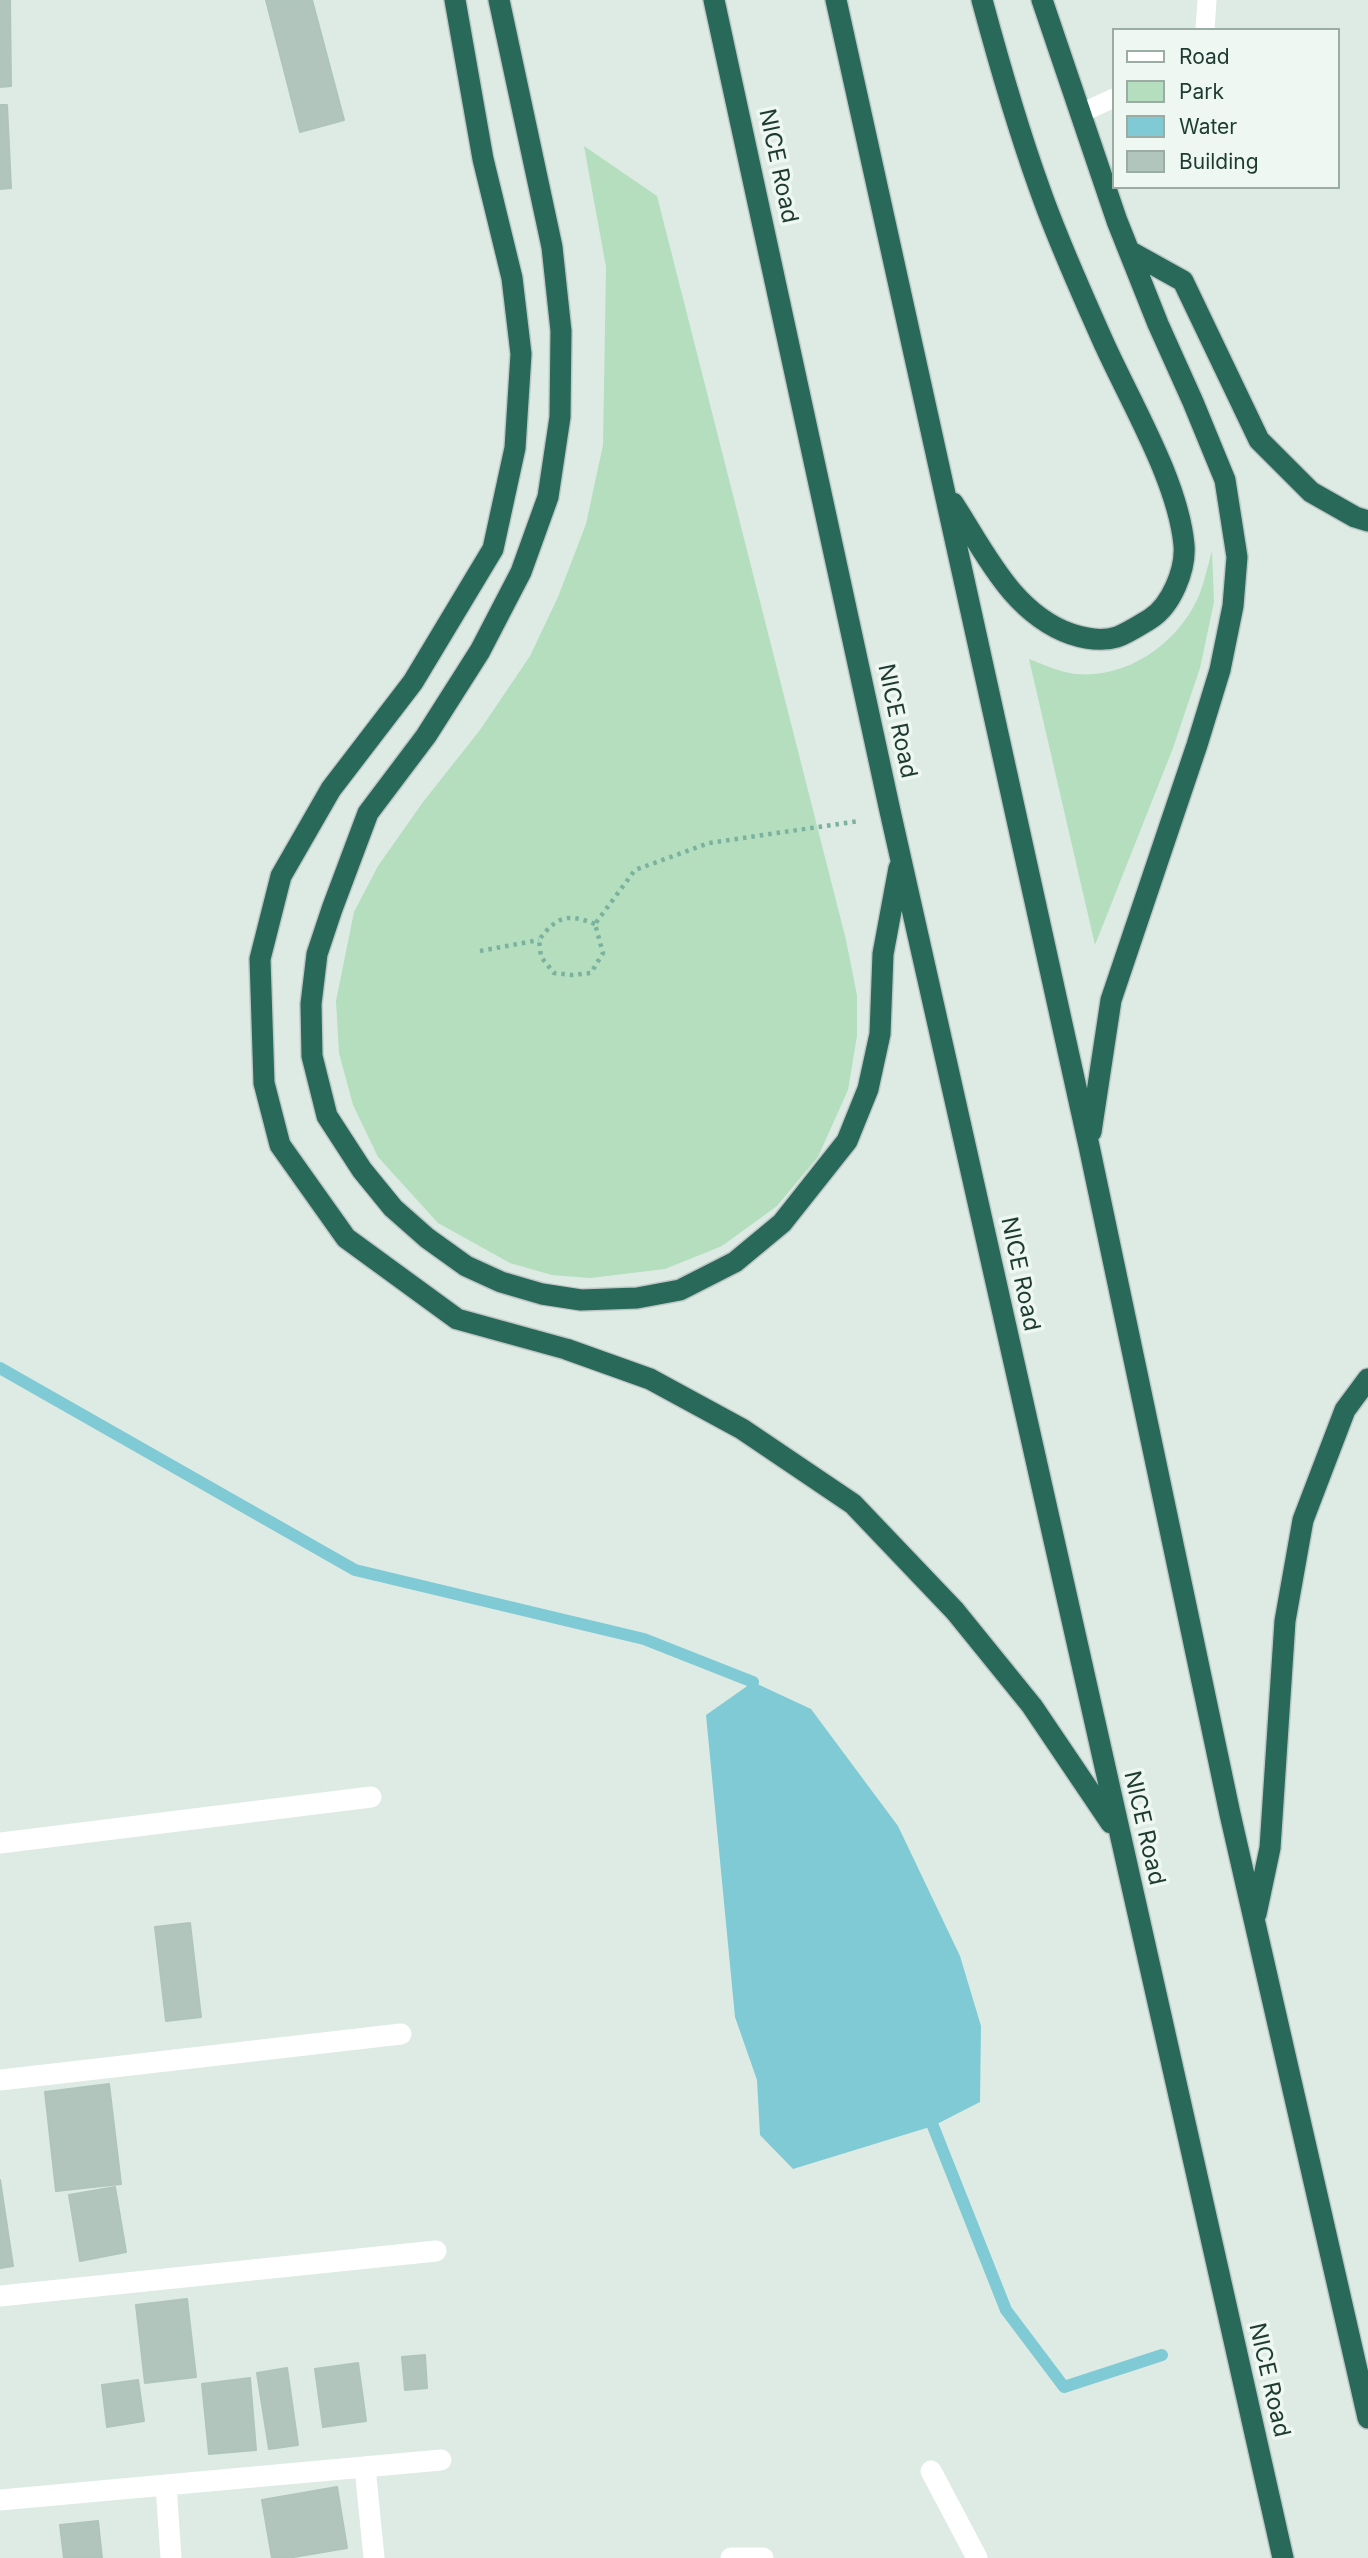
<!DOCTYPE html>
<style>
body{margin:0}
#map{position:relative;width:1368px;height:2558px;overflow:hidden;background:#ddebe4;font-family:Inter,sans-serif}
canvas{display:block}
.legend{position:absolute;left:1112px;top:28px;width:228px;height:161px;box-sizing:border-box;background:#eef7f2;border:2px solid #9baca5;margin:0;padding:9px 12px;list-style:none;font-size:21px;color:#1e3b32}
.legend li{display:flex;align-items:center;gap:14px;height:35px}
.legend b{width:35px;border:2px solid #9baca5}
</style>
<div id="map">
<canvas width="1368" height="2558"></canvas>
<ul class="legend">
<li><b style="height:9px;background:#fff"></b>Road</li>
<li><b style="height:19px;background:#b4debe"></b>Park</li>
<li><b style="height:19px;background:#80cad5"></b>Water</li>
<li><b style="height:19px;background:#b2c5bd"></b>Building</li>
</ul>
</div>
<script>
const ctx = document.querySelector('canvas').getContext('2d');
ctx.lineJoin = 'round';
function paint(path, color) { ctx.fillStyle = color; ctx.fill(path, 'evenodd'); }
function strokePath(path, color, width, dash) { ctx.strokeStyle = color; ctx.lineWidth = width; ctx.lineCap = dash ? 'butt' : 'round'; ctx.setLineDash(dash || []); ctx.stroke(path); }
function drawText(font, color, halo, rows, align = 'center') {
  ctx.font = font + ' Inter,sans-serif'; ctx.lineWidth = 7; ctx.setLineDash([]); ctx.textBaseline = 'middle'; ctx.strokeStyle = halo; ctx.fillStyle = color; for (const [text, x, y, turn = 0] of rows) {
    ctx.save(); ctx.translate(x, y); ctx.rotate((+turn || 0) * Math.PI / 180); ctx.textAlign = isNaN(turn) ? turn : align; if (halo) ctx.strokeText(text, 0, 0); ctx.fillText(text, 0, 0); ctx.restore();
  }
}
const green = new Path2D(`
 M584 146 657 196 846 940 857 995V1036L848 1090 818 1157 777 1206 722 1246 665 1269 590 1278 552 1275 510 1263 438 1223 378 1157 353 1105 339 1053 336 1001 354 912 378 866 423 802 480 730 530 656 558 597 586 524 603 445 606 267Z
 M1212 551 1214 602 1200 668 1173 748 1095 945 1029 659C1044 665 1060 672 1076 674 1129 679 1181 641 1200 593 1205 579 1208 565 1212 551Z`);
const water = new Path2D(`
 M753 1682 811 1709 898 1826 960 1956 981 2026 980 2102 933 2126 793 2169 760 2135 757 2080 735 2017 706 1715Z`);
const stream = new Path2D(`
 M0 1368 355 1570 644 1639 753 1682
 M933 2126 1006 2310 1064 2387 1162 2355`);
const building = new Path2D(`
 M0 0H10L11 86 0 87Z
 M266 0H312L344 120 300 132Z
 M0 105H7L11 188 0 189Z
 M190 1923 201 2017 166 2021 155 1927Z
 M109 2084 121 2184 56 2191 45 2092Z
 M0 2180 13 2266 0 2268Z
 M115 2187 126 2252 80 2261 69 2195Z
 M187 2299 196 2377 145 2383 136 2305Z
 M425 2355 427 2388 405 2390 402 2357Z
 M358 2363 366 2421 323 2427 315 2369Z
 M287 2368 298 2445 269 2449 257 2373Z
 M250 2378 256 2450 209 2454 202 2384Z
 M138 2380 144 2421 107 2427 102 2385Z
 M337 2487 347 2548 288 2558H272L262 2500Z
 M98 2521 102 2558H64L60 2525Z`);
const path = new Path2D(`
 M595 924C567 913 557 916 539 940L541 957 554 973 572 975 591 973 603 953 595 924 635 870 709 843 859 821
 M480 951 539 940`);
const service = new Path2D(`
 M1205 30 1207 0
 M1081 113 1114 98`);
const minor = new Path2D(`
 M0 1843 371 1797
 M0 2080 401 2034
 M0 2296 436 2251
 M365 2467 374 2558
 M931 2471 977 2558
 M166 2485 171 2558
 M0 2500 441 2460
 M731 2558H763`);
const motorway = new Path2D(`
 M455 0 483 159 512 278 521 354 515 448 493 549 413 682 331 789 281 876 260 959 264 1083 280 1145 346 1238 457 1319 566 1349 650 1379 742 1429 853 1504 955 1611 1032 1706 1111 1823
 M499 0 552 247 561 331 560 417 548 497 521 572 480 651 426 736 368 813 332 909 317 954 311 1004 312 1056 327 1116 362 1170 393 1208 427 1238 466 1266 501 1282 542 1294 581 1300 637 1298 680 1290 735 1262 782 1223 847 1141 868 1089 880 1034 883 954 899 868
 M714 0C774 270 830 541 890 811 1019 1394 1151 1976 1283 2558
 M836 0 1089 1146 1230 1814 1368 2418
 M1042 0 1117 221 1158 324 1193 402 1225 480 1237 557 1233 606 1220 670 1197 745 1111 1000 1091 1132
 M1129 251 1183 281 1259 440 1311 492 1355 517 1368 521
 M953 503C985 552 1012 613 1071 634 1086 639 1101 642 1117 637 1128 633 1140 625 1150 619 1171 606 1186 570 1184 545 1178 480 1129 400 1102 339 1080 289 1057 239 1039 187 1017 126 999 63 982 0
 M1256 1914 1270 1848 1285 1621 1303 1520 1345 1410 1368 1379`);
const streetNames = [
 ["NICE Road",778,166,78],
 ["NICE Road",897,721,78],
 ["NICE Road",1020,1274,78],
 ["NICE Road",1144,1828,77],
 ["NICE Road",1269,2380,77]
];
paint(green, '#b4debe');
paint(water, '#80cad5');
strokePath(stream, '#80cad5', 12);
paint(building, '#b2c5bd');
strokePath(building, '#afc4bb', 2);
strokePath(motorway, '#c0c8c6', 24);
strokePath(path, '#7bb19f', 4.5, [3.5, 5]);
strokePath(service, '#fff', 19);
strokePath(minor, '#fff', 21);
strokePath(motorway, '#28695a', 21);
drawText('23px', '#1e3b32', '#eef7f2', streetNames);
</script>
